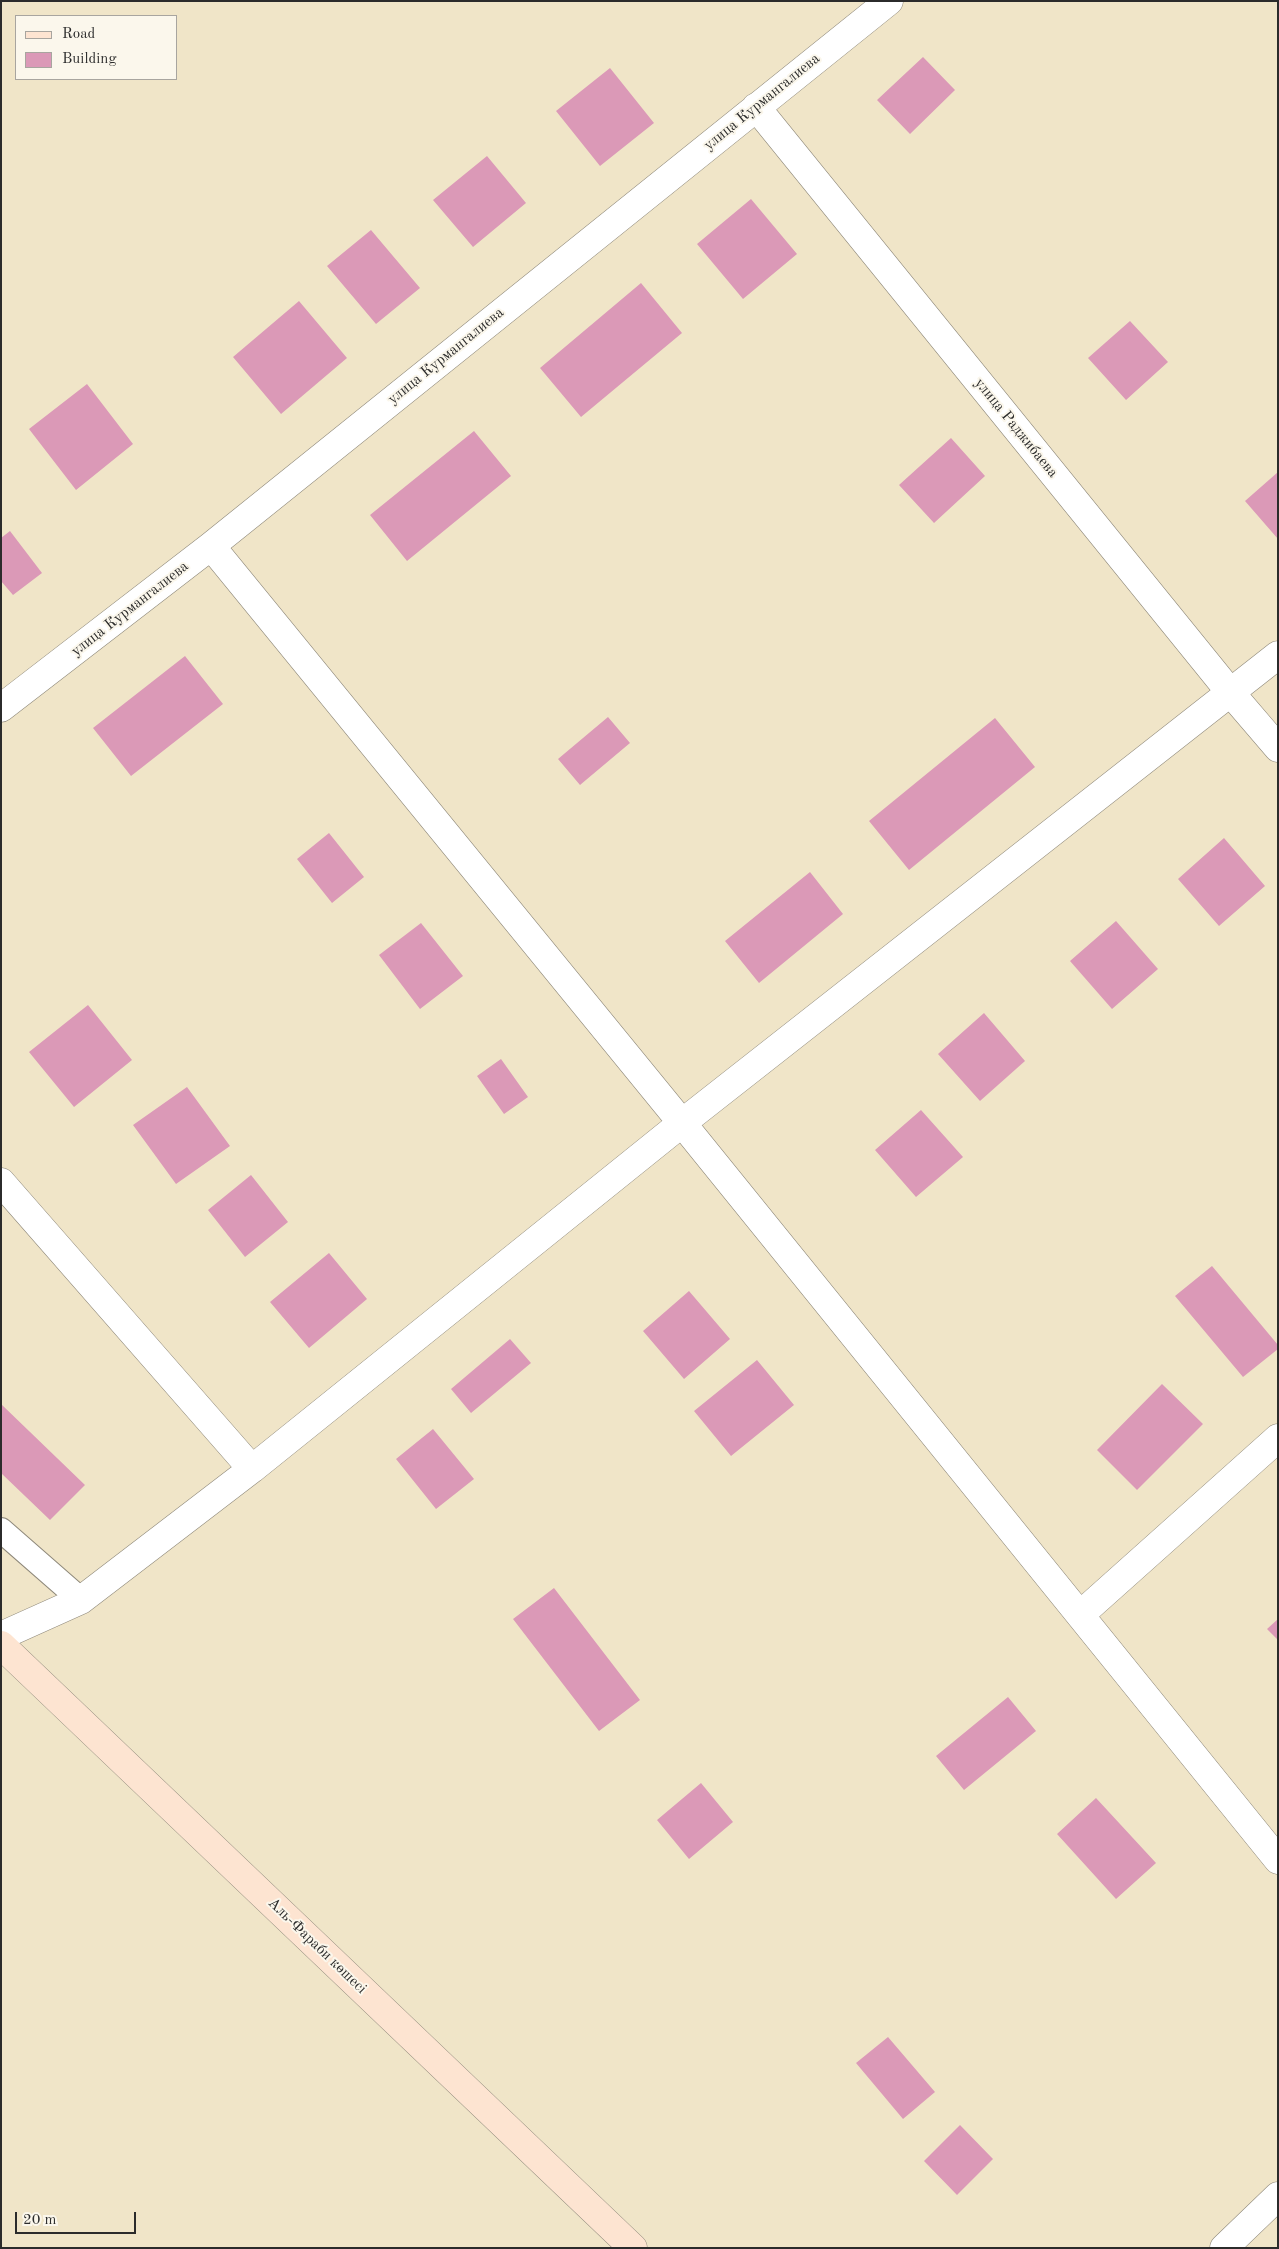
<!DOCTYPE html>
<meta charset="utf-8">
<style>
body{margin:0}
#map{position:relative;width:1279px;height:2249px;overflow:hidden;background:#f0e5c8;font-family:"Old Standard TT",serif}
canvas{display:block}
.frame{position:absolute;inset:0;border:2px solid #2b2b2b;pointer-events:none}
.legend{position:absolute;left:15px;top:15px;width:162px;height:65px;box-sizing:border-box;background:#fbf7ec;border:1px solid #a8a59f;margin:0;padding:6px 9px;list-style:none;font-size:15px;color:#2b2b2b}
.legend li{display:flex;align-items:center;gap:10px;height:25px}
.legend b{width:25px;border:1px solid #a8a59f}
.scale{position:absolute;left:15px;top:2212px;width:121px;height:22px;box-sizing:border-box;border:2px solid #2b2b2b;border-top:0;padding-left:6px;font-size:15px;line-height:18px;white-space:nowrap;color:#2b2b2b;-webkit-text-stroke:4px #fbf7ec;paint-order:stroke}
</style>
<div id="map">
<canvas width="1279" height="2249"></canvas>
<div class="frame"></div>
<ul class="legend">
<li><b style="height:6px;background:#fde4d1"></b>Road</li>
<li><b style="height:14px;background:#db99b7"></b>Building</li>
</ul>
<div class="scale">20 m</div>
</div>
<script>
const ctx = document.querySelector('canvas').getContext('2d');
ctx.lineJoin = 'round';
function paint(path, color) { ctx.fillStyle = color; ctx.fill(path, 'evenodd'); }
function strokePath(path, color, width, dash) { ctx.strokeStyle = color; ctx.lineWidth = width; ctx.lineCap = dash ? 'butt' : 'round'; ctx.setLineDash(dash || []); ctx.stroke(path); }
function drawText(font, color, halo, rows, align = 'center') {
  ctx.font = font + ' "Old Standard TT",serif'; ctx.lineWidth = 4; ctx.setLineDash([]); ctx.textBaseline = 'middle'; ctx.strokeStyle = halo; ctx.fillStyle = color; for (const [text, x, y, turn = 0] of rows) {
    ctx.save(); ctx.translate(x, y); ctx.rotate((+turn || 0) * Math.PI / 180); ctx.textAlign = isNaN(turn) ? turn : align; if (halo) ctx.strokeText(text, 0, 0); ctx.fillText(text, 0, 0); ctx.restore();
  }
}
const building = new Path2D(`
 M923 57 955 90 910 134 877 100Z
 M610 68 654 123 600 166 556 111Z
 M487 156 526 203 473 247 433 200Z
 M751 199 797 254 743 299 697 244Z
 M371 230 420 288 376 324 327 266Z
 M641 283 682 333 581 417 540 368Z
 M299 301 347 358 281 414 233 357Z
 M1130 321 1168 362 1126 400 1088 358Z
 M87 384 133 444 76 490 29 429Z
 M474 431 511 476 407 561 370 515Z
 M951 438 985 476 934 523 899 485Z
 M1278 472V539L1245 501Z
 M10 531 42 573 13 595 1 581V538Z
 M185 656 223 704 131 776 93 728Z
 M608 717 630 743 580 785 558 759Z
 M995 718 1035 767 909 870 869 821Z
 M329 833 364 877 332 903 297 859Z
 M1224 838 1265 886 1219 926 1178 879Z
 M810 872 843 914 759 983 725 941Z
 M1116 921 1158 969 1112 1009 1070 961Z
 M421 923 463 976 420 1009 379 955Z
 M88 1005 132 1060 74 1107 29 1052Z
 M984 1013 1025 1061 980 1101 938 1054Z
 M501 1059 528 1097 504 1114 477 1076Z
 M187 1087 230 1146 176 1184 133 1125Z
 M921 1110 963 1157 916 1197 875 1150Z
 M251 1175 288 1222 245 1257 208 1210Z
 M329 1253 367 1299 309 1348 270 1302Z
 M1212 1266 1278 1345V1349L1243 1377 1175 1296Z
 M689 1291 730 1339 684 1379 643 1331Z
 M510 1339 531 1363 471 1413 451 1389Z
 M757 1360 794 1405 731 1456 694 1411Z
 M1162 1384 1203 1424 1137 1490 1097 1450Z
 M1 1404 85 1485 50 1520 1 1473Z
 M433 1429 474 1479 436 1509 396 1459Z
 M554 1588 640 1700 599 1731 513 1619Z
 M1278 1619V1640L1267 1629Z
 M1008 1697 1036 1731 964 1790 936 1756Z
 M701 1783 733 1822 689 1859 657 1820Z
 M1096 1798 1156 1863 1116 1899 1057 1834Z
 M888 2037 935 2092 903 2119 856 2063Z
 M960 2125 993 2159 957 2195 924 2161Z`);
const service = new Path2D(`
 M1 1530 81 1600`);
const minor = new Path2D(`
 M756 107 1230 692 1278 748
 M211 546 682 1123 1278 1860
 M1 708 211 546 889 1
 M1 1182 252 1469
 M1080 1615 1278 1438
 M1 1636 81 1600 252 1469 682 1123 1278 655
 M1224 2248 1278 2196`);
const secondary = new Path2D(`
 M1 1645 633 2248`);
const streetNames = [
 ["улица Курмангалиева",762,102,-39],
 ["улица Курмангалиева",446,356,-39],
 ["улица Раджибаева",1016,428,51],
 ["улица Курмангалиева",130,609,-38],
 ["Аль-Фараби көшесі",317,1946,44]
];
paint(building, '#db99b7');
strokePath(service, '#8e887a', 26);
strokePath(minor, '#8e887a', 29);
strokePath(secondary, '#8e887a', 29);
strokePath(service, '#fff', 24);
strokePath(minor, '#fff', 28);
strokePath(secondary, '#fde4d1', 28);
drawText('15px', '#2b2b2b', '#fbf7ec', streetNames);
</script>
